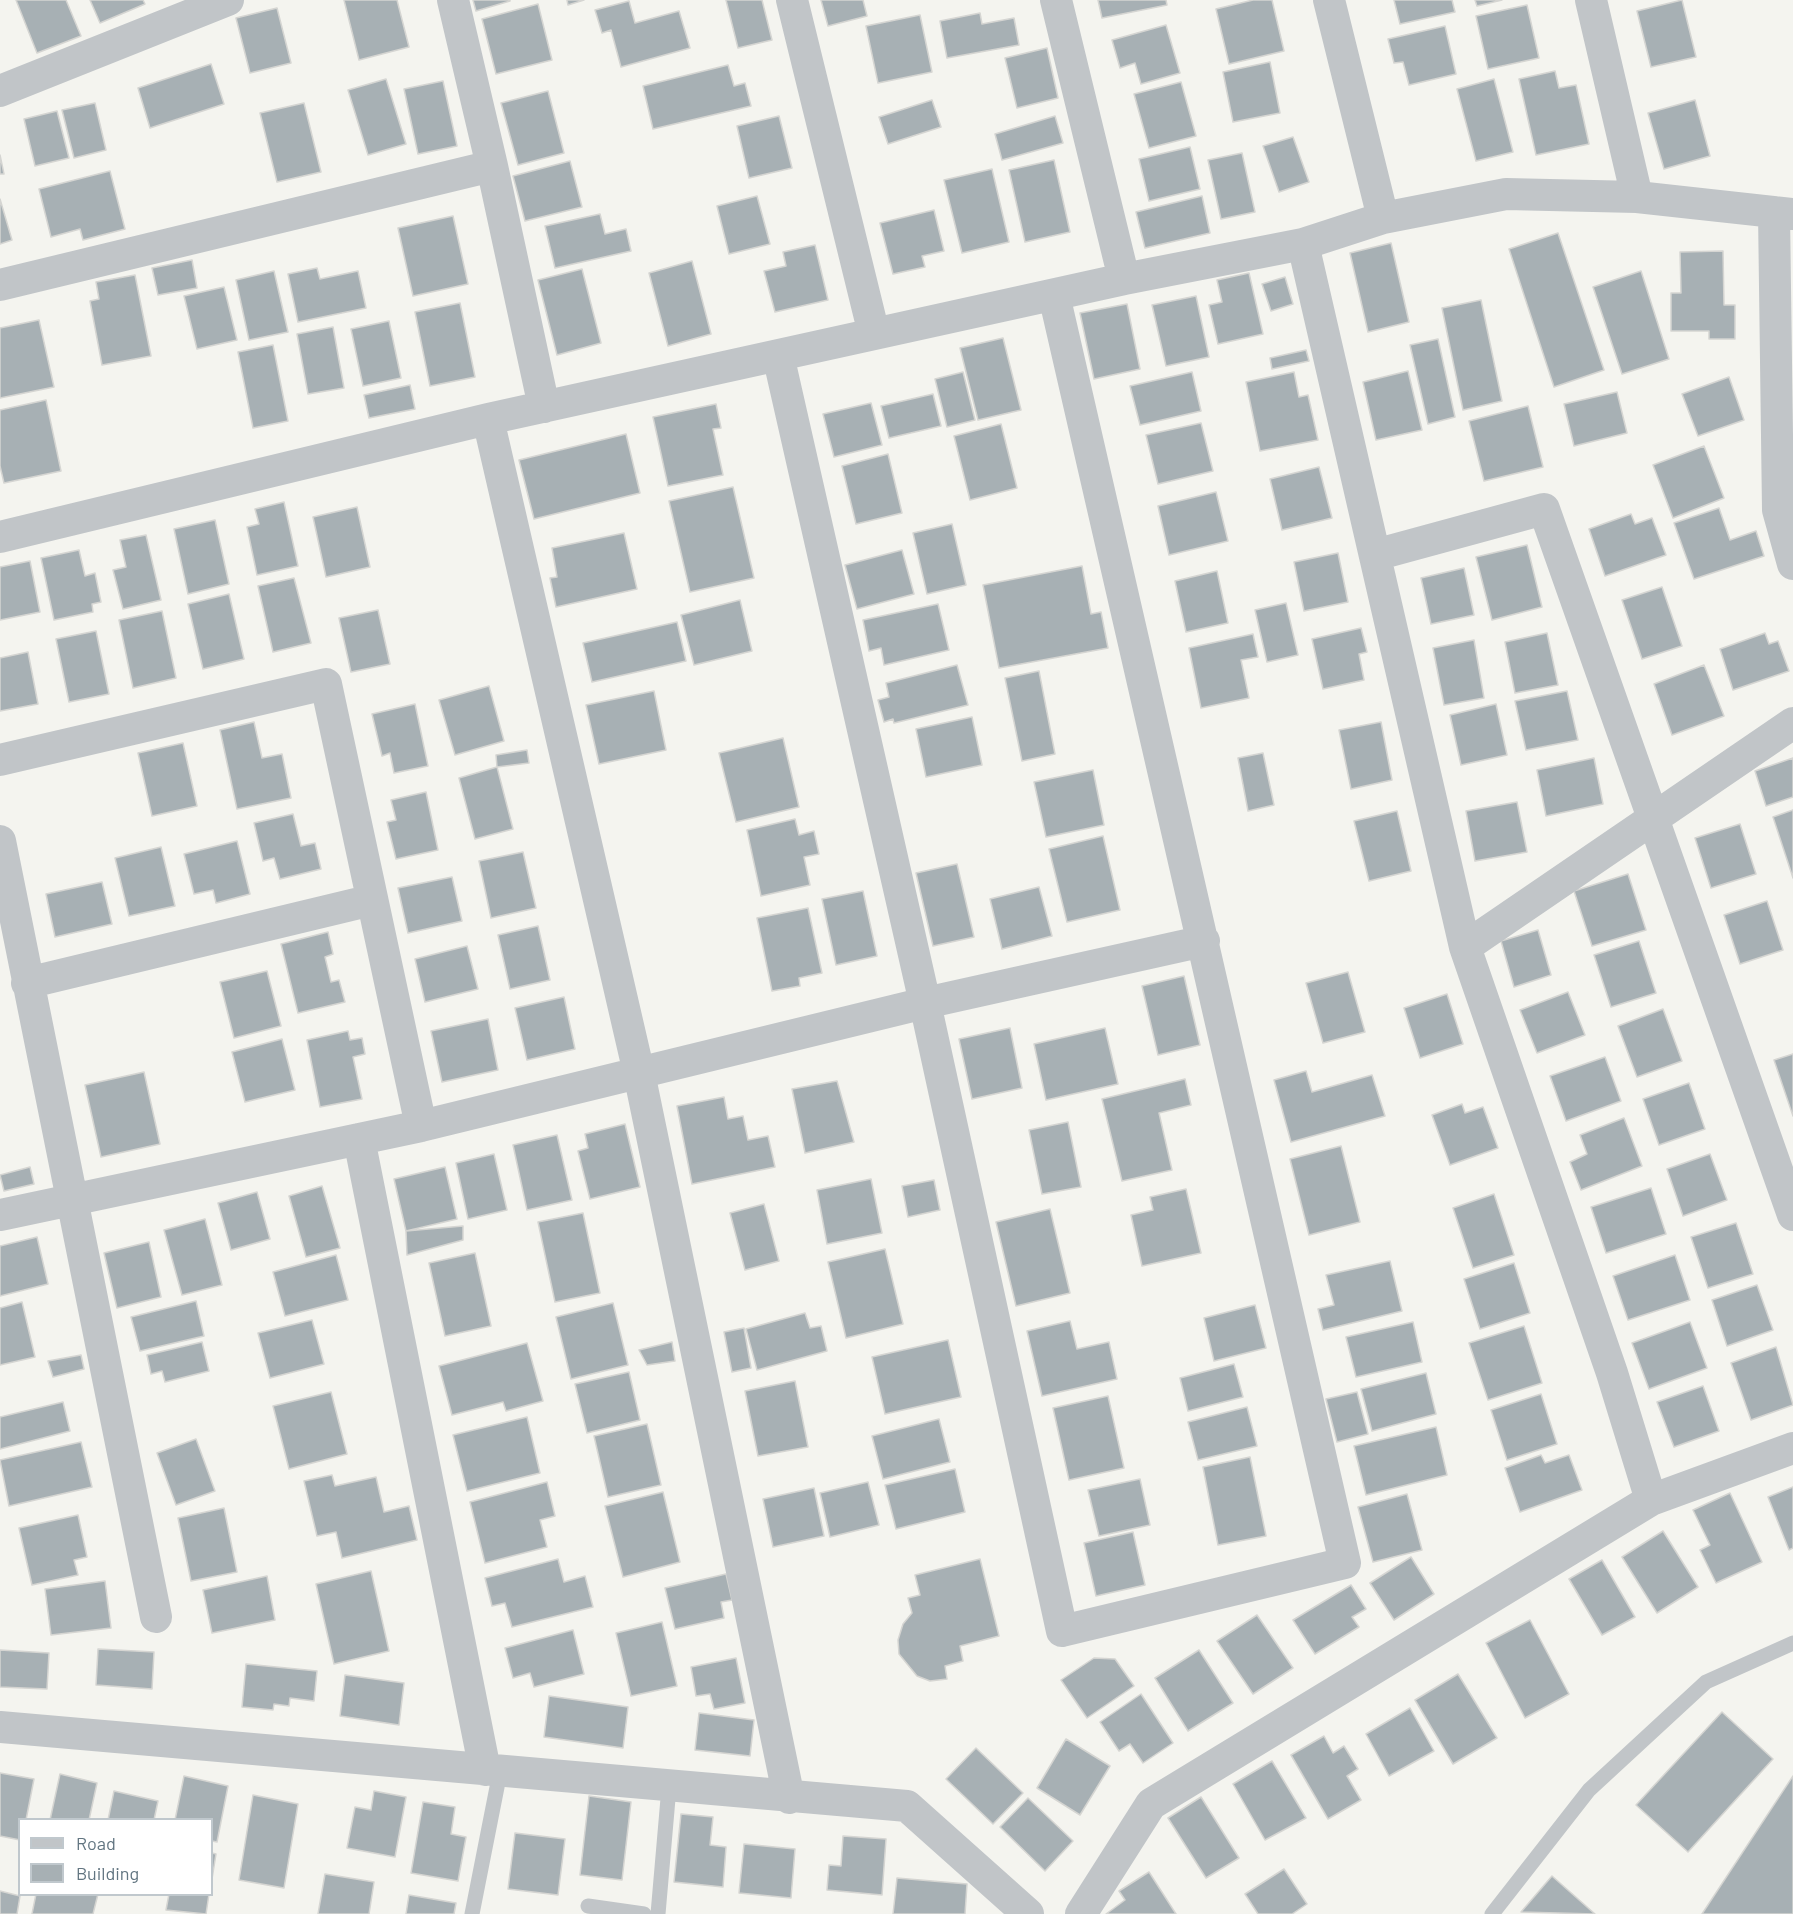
<!DOCTYPE html>
<style>
body{margin:0}
#map{position:relative;width:1793px;height:1914px;overflow:hidden;background:#f4f4ef;font-family:Barlow,sans-serif}
canvas{display:block}
.legend{position:absolute;left:18px;top:1818px;width:195px;height:78px;box-sizing:border-box;background:#fff;border:2px solid #c0c8cd;margin:0;padding:8px 10px;list-style:none;font-size:18px;color:#627581}
.legend li{display:flex;align-items:center;gap:12px;height:30px}
.legend b{width:30px;border:2px solid #c0c8cd}
</style>
<div id="map">
<canvas width="1793" height="1914"></canvas>
<ul class="legend">
<li><b style="height:8px;background:#c1c5c8"></b>Road</li>
<li><b style="height:16px;background:#a7b0b4"></b>Building</li>
</ul>
</div>
<script>
const ctx = document.querySelector('canvas').getContext('2d');
ctx.lineJoin = 'round';
function paint(path, color) { ctx.fillStyle = color; ctx.fill(path, 'evenodd'); }
function strokePath(path, color, width, dash) { ctx.strokeStyle = color; ctx.lineWidth = width; ctx.lineCap = dash ? 'butt' : 'round'; ctx.setLineDash(dash || []); ctx.stroke(path); }
const building = new Path2D(`
 M16 0H66L81 36 37 53Z
 M90 0H143L145 4 100 23Z
 M344 0H397L409 47 359 60Z
 M473 0H510V1L476 11Z
 M567 0H584L568 5Z
 M726 0H762L772 40 738 48Z
 M821 0H863L867 16 828 26Z
 M1098 0H1166L1167 5 1102 18Z
 M1253 0H1272L1284 51 1229 64 1216 9Z
 M1394 0H1452L1455 12 1400 24Z
 M1475 0H1502L1477 6Z
 M1682 0 1696 57 1651 67 1637 11Z
 M629 1 635 23 679 11 690 48 621 67 611 30 602 33 595 10Z
 M538 4 552 60 496 74 482 19Z
 M1527 5 1539 58 1488 69 1476 16Z
 M277 8 291 63 250 73 236 18Z
 M980 13 982 24 1014 18 1019 45 947 58 940 21Z
 M920 15 932 72 878 83 866 26Z
 M1166 25 1180 73 1141 84 1135 63 1120 68 1112 40Z
 M1445 26 1456 74 1409 85 1403 62 1394 63 1388 39Z
 M1047 48 1058 98 1017 108 1005 58Z
 M1270 62 1280 113 1233 122 1223 72Z
 M211 64 224 104 150 128 138 88Z
 M728 65 734 86 745 83 751 106 653 129 643 86Z
 M1555 71 1559 88 1576 85 1589 144 1536 155 1519 79Z
 M386 79 406 144 368 155 348 90Z
 M1494 79 1513 152 1476 161 1457 89Z
 M443 81 457 146 418 154 404 89Z
 M1181 82 1196 136 1149 148 1134 94Z
 M548 91 564 153 518 165 501 103Z
 M932 100 941 127 888 144 879 117Z
 M1695 100 1710 156 1664 169 1648 113Z
 M95 103 106 150 74 158 62 110Z
 M304 103 321 172 277 182 260 113Z
 M57 111 69 158 35 166 24 119Z
 M779 116 792 168 749 178 737 126Z
 M1055 116 1063 143 1002 160 995 134Z
 M1293 137 1309 182 1279 192 1263 146Z
 M1190 147 1200 189 1149 201 1139 159Z
 M1242 153 1255 212 1221 219 1208 160Z
 M0 155 4 174H0Z
 M1054 160 1070 232 1025 242 1009 170Z
 M570 161 582 207 525 221 513 176Z
 M992 169 1009 242 962 253 944 180Z
 M110 171 125 229 83 240 80 229 51 237 39 189Z
 M757 196 770 244 729 254 717 206Z
 M1202 196 1210 233 1145 248 1136 212Z
 M0 199 12 240 0 244Z
 M934 210 944 251 922 256 925 267 893 274 880 223Z
 M600 214 605 234 626 229 631 251 555 268 545 226Z
 M453 216 468 284 413 296 398 228Z
 M1558 233 1604 370 1554 387 1509 249Z
 M1391 243 1409 322 1368 332 1350 253Z
 M815 245 828 300 775 312 764 271 786 266 783 252Z
 M1723 251 1724 305H1735V339H1709V331H1671V293H1681L1680 252Z
 M192 260 197 288 158 295 152 268Z
 M692 261 711 334 668 346 649 273Z
 M317 268 320 279 358 271 366 308 298 322 288 274Z
 M582 269 601 343 557 355 538 280Z
 M274 271 288 332 249 340 236 280Z
 M1641 271 1669 359 1622 374 1593 287Z
 M1249 273 1263 334 1218 344 1209 305 1222 302 1217 280Z
 M135 275 151 356 102 365 90 301 99 299 96 282Z
 M1285 277 1293 304 1271 311 1262 284Z
 M224 287 237 340 197 349 184 296Z
 M1196 296 1209 357 1166 366 1152 305Z
 M1481 300 1502 401 1463 410 1442 308Z
 M460 303 475 377 430 386 415 312Z
 M1127 304 1140 369 1094 379 1080 313Z
 M39 320 54 387 0 398V328Z
 M389 321 401 378 363 386 351 329Z
 M333 327 344 388 308 394 297 334Z
 M1003 338 1021 410 978 420 960 348Z
 M1438 339 1455 417 1428 424 1410 345Z
 M273 345 288 421 253 428 238 352Z
 M1306 350 1309 361 1272 369 1270 358Z
 M1408 371 1422 430 1376 440 1363 382Z
 M963 372 975 420 947 427 935 379Z
 M1192 372 1201 411 1140 425 1130 386Z
 M1294 372 1299 397 1308 395 1318 440 1260 451 1246 382Z
 M1729 377 1744 420 1698 436 1682 394Z
 M410 385 415 409 369 418 364 395Z
 M1617 392 1627 433 1574 446 1564 404Z
 M933 394 941 426 889 438 881 406Z
 M46 400 61 471 4 483 0 466V410Z
 M871 403 882 445 834 457 823 414Z
 M716 404 721 428 713 429 723 475 668 486 653 417Z
 M1528 406 1543 467 1484 481 1469 421Z
 M1201 423 1213 471 1158 484 1146 435Z
 M1001 424 1017 488 970 500 954 436Z
 M626 434 640 493 534 519 519 460Z
 M1704 446 1724 498 1673 518 1653 465Z
 M888 454 902 513 856 524 842 466Z
 M1319 467 1332 518 1282 530 1270 479Z
 M733 487 754 578 690 592 669 501Z
 M1216 492 1228 541 1169 555 1158 506Z
 M284 502 298 566 257 575 247 527 259 524 255 509Z
 M357 507 370 567 326 577 313 517Z
 M1719 508 1730 540 1756 531 1764 556 1694 579 1674 523Z
 M1631 514 1635 524 1652 518 1666 555 1605 576 1589 529Z
 M215 520 229 584 188 594 174 529Z
 M952 524 966 585 927 594 913 533Z
 M624 533 637 589 556 607 550 578 557 577 552 548Z
 M146 535 161 600 123 609 113 570 126 567 120 540Z
 M1527 545 1542 607 1492 620 1476 557Z
 M79 550 85 576 95 573 101 602 92 604 93 612 54 620 41 558Z
 M902 550 914 594 857 609 845 565Z
 M1338 553 1348 602 1304 611 1294 562Z
 M30 561 40 612 0 620V567Z
 M1082 566 1091 614 1101 612 1108 648 999 668 983 585Z
 M1464 568 1474 615 1431 624 1421 578Z
 M1217 571 1228 623 1186 632 1175 581Z
 M294 578 311 643 273 652 258 586Z
 M1662 587 1682 646 1642 659 1622 600Z
 M229 594 244 659 203 669 188 604Z
 M740 600 752 651 694 665 681 615Z
 M1286 603 1298 655 1267 662 1255 610Z
 M938 604 949 650 884 665 881 648 869 651 863 620Z
 M378 610 390 664 351 672 339 618Z
 M162 611 176 678 133 688 119 620Z
 M677 622 686 661 592 682 583 643Z
 M1361 628 1367 652 1359 654 1364 680 1323 689 1312 639Z
 M96 631 109 694 69 702 56 639Z
 M1547 633 1558 685 1515 693 1505 642Z
 M1765 633 1769 644 1778 641 1789 671 1733 690 1720 649Z
 M1253 634 1258 657 1241 660 1249 698 1201 708 1189 648Z
 M1474 640 1484 698 1444 705 1433 648Z
 M28 652 38 704 0 711V658Z
 M957 665 968 705 894 723 893 719 884 722 878 700 889 697 886 683Z
 M1704 665 1724 716 1672 735 1654 684Z
 M1039 671 1055 754 1022 761 1005 678Z
 M489 686 504 741 455 755 439 700Z
 M654 691 666 750 599 764 586 705Z
 M1567 691 1578 740 1526 750 1515 701Z
 M415 704 428 766 394 773 390 753 382 756 372 714Z
 M1496 704 1507 755 1461 765 1450 715Z
 M972 717 982 765 926 777 916 729Z
 M254 722 262 758 282 754 291 798 237 809 220 730Z
 M1381 722 1392 780 1351 789 1339 730Z
 M783 738 799 807 736 822 719 753Z
 M183 743 197 806 152 816 138 753Z
 M527 750 529 763 497 767 496 755Z
 M1263 753 1274 805 1248 811 1238 758Z
 M1594 758 1603 804 1546 816 1537 770Z
 M1793 758V797L1766 806 1755 771Z
 M497 767 513 829 475 839 459 778Z
 M1093 770 1104 825 1046 837 1034 782Z
 M426 792 438 850 396 859 387 822 396 820 391 800Z
 M1517 802 1527 852 1475 861 1466 811Z
 M1793 810V878L1773 817Z
 M1397 811 1411 871 1369 881 1354 821Z
 M293 814 301 846 315 843 321 869 280 879 274 858 263 861 254 823Z
 M795 819 799 835 814 831 819 854 804 857 810 885 761 896 747 830Z
 M1740 824 1756 874 1711 888 1695 838Z
 M1103 836 1120 910 1067 922 1049 849Z
 M237 841 250 894 216 903 213 890 194 894 184 854Z
 M161 847 175 906 129 916 115 858Z
 M523 852 536 908 491 918 479 861Z
 M957 864 974 937 933 946 916 873Z
 M1628 874 1646 930 1592 946 1574 891Z
 M452 877 462 921 408 933 398 888Z
 M102 882 112 924 55 937 46 894Z
 M1039 887 1052 936 1002 949 990 899Z
 M863 891 877 956 836 965 822 899Z
 M1767 901 1783 950 1740 964 1724 915Z
 M808 908 822 973 799 978 800 986 772 991 757 918Z
 M538 926 550 980 510 989 498 935Z
 M1538 930 1551 975 1514 987 1501 941Z
 M328 932 333 954 325 957 331 982 339 980 345 1002 298 1013 281 944Z
 M1639 941 1656 993 1611 1007 1594 955Z
 M467 946 478 989 425 1002 415 959Z
 M267 971 281 1026 234 1038 220 982Z
 M1348 972 1365 1032 1323 1043 1306 983Z
 M1184 976 1200 1045 1158 1055 1142 986Z
 M1568 992 1585 1035 1537 1053 1520 1010Z
 M1447 994 1463 1044 1420 1058 1404 1008Z
 M564 997 575 1049 527 1060 515 1008Z
 M1663 1009 1682 1061 1637 1077 1618 1026Z
 M488 1019 498 1070 442 1082 431 1031Z
 M1010 1028 1022 1088 972 1099 959 1039Z
 M1105 1028 1118 1084 1046 1100 1034 1044Z
 M348 1031 350 1040 362 1038 365 1054 353 1057 362 1099 320 1107 307 1040Z
 M282 1039 295 1090 245 1102 232 1052Z
 M1793 1054V1116L1774 1060Z
 M1605 1057 1621 1101 1566 1121 1550 1076Z
 M1306 1071 1312 1092 1372 1075 1385 1116 1291 1142 1274 1080Z
 M144 1072 160 1144 101 1157 85 1085Z
 M1185 1079 1191 1105 1159 1113 1172 1170 1122 1181 1102 1099Z
 M837 1081 854 1142 805 1153 792 1089Z
 M1689 1083 1705 1129 1659 1145 1643 1099Z
 M724 1097 728 1119 743 1116 748 1140 768 1136 775 1167 692 1184 677 1106Z
 M1462 1104 1465 1113 1483 1107 1498 1148 1450 1165 1432 1115Z
 M1624 1118 1642 1166 1581 1190 1570 1162 1587 1154 1580 1135Z
 M1068 1122 1081 1187 1042 1194 1029 1130Z
 M625 1124 640 1187 590 1199 578 1151 588 1148 585 1134Z
 M557 1135 572 1200 527 1210 513 1145Z
 M1341 1146 1360 1222 1309 1235 1290 1159Z
 M494 1154 507 1210 468 1219 456 1163Z
 M1710 1154 1727 1200 1683 1216 1667 1169Z
 M30 1167 34 1184 4 1191 0 1175Z
 M445 1167 457 1219 406 1231 394 1179Z
 M871 1179 882 1233 827 1244 817 1190Z
 M934 1180 940 1210 908 1217 902 1186Z
 M322 1186 340 1248 306 1257 289 1196Z
 M1651 1188 1666 1234 1606 1253 1591 1207Z
 M1186 1189 1201 1253 1142 1266 1131 1215 1153 1210 1150 1197Z
 M257 1192 270 1239 231 1250 218 1203Z
 M1494 1194 1514 1255 1473 1268 1453 1208Z
 M764 1204 779 1261 745 1270 730 1213Z
 M1050 1209 1070 1293 1016 1306 996 1222Z
 M583 1213 600 1293 555 1302 538 1222Z
 M205 1219 222 1285 182 1295 164 1230Z
 M1736 1223 1753 1274 1708 1288 1691 1237Z
 M463 1226V1240L407 1255 406 1231Z
 M37 1237 48 1284 0 1296V1246Z
 M149 1242 161 1297 117 1308 104 1253Z
 M885 1249 903 1324 846 1338 828 1262Z
 M475 1253 491 1326 445 1336 429 1263Z
 M336 1255 348 1300 285 1316 273 1272Z
 M1675 1255 1690 1300 1628 1320 1613 1276Z
 M1390 1261 1402 1311 1323 1330 1318 1309 1334 1305 1326 1275Z
 M1514 1263 1530 1313 1480 1329 1464 1279Z
 M1757 1285 1773 1330 1727 1346 1712 1300Z
 M196 1301 204 1336 140 1351 131 1317Z
 M22 1302 35 1357 0 1365V1308Z
 M613 1303 628 1365 571 1379 556 1317Z
 M1255 1305 1266 1348 1214 1361 1204 1318Z
 M805 1313 810 1328 821 1326 827 1351 757 1370 746 1329Z
 M312 1320 324 1364 270 1378 258 1333Z
 M1070 1321 1077 1349 1109 1342 1117 1379 1042 1396 1027 1331Z
 M1413 1322 1422 1362 1356 1377 1346 1337Z
 M1690 1322 1707 1368 1649 1389 1632 1343Z
 M1524 1326 1542 1383 1488 1400 1469 1343Z
 M744 1328 751 1368 732 1372 724 1332Z
 M948 1340 961 1397 885 1414 872 1357Z
 M202 1342 209 1371 165 1382 162 1371 151 1374 147 1355Z
 M672 1342 675 1361 647 1365 639 1350Z
 M527 1343 543 1401 506 1411 503 1402 452 1415 439 1366Z
 M1776 1347 1793 1405 1751 1420 1731 1363Z
 M81 1355 84 1369 53 1377 48 1361Z
 M1234 1364 1243 1397 1188 1411 1180 1378Z
 M629 1372 640 1420 587 1433 575 1384Z
 M1426 1373 1436 1414 1372 1431 1361 1389Z
 M795 1381 808 1447 758 1456 745 1391Z
 M1703 1386 1719 1431 1674 1447 1657 1402Z
 M331 1392 347 1454 289 1469 273 1406Z
 M1357 1392 1368 1434 1337 1442 1326 1399Z
 M1541 1394 1557 1444 1507 1460 1491 1410Z
 M1108 1396 1124 1468 1069 1480 1053 1408Z
 M63 1402 70 1431 0 1449V1417Z
 M1247 1407 1257 1446 1198 1460 1188 1422Z
 M527 1417 540 1473 467 1491 453 1435Z
 M939 1419 950 1462 883 1479 872 1436Z
 M647 1424 661 1485 608 1497 594 1436Z
 M1436 1427 1447 1475 1366 1495 1354 1446Z
 M196 1439 215 1491 176 1505 157 1453Z
 M81 1442 92 1487 9 1506 0 1460Z
 M1541 1455 1545 1463 1569 1455 1582 1490 1520 1512 1505 1468Z
 M1250 1457 1266 1536 1218 1545 1203 1467Z
 M955 1469 965 1512 896 1529 885 1485Z
 M332 1475 335 1486 376 1477 384 1512 409 1506 417 1540 342 1558 336 1532 317 1536 304 1481Z
 M1140 1479 1150 1525 1099 1536 1088 1490Z
 M547 1482 555 1516 540 1520 547 1547 485 1563 470 1502Z
 M868 1482 879 1525 830 1537 820 1493Z
 M1793 1487V1548L1789 1550 1768 1497Z
 M814 1488 824 1536 773 1547 763 1499Z
 M663 1492 680 1562 623 1577 605 1506Z
 M1730 1493 1762 1562 1716 1583 1700 1550 1710 1545 1693 1510Z
 M1407 1494 1422 1550 1373 1562 1358 1507Z
 M224 1508 237 1572 191 1581 178 1518Z
 M78 1515 87 1557 74 1560 78 1575 32 1585 19 1528Z
 M1663 1531 1698 1587 1657 1613 1622 1557Z
 M1133 1532 1145 1585 1096 1596 1084 1543Z
 M1411 1557 1434 1594 1394 1620 1370 1583Z
 M558 1559 564 1582 585 1576 593 1607 512 1627 505 1603 492 1606 485 1578Z
 M980 1559 999 1636 960 1646 963 1661 945 1666 947 1679 930 1681 917 1676 899 1654 898 1640 903 1624 912 1613 908 1598 920 1595 915 1575Z
 M1602 1560 1635 1617 1602 1635 1569 1579Z
 M371 1571 389 1651 334 1664 316 1584Z
 M726 1574 732 1600 721 1602 724 1618 675 1629 665 1588Z
 M267 1576 275 1620 212 1633 203 1590Z
 M105 1581 111 1628 51 1635 45 1589Z
 M1351 1585 1366 1609 1352 1617 1359 1627 1315 1654 1293 1620Z
 M1257 1615 1293 1668 1253 1694 1217 1641Z
 M1530 1620 1569 1694 1525 1718 1486 1643Z
 M662 1622 677 1686 631 1696 616 1633Z
 M573 1630 584 1674 534 1687 530 1673 513 1678 505 1648Z
 M98 1649 154 1652 152 1689 96 1685Z
 M0 1650 49 1653 47 1689 0 1687Z
 M1199 1650 1233 1703 1188 1731 1155 1678Z
 M736 1658 745 1703 714 1709 710 1694 696 1696 691 1667Z
 M1094 1658 1115 1659 1134 1686 1087 1718 1061 1680Z
 M246 1664 317 1671 314 1701 290 1698 289 1706 274 1704 273 1710 242 1707Z
 M1458 1674 1497 1738 1453 1764 1415 1700Z
 M345 1675 404 1683 399 1725 340 1716Z
 M1141 1694 1173 1743 1143 1763 1130 1744 1119 1751 1100 1722Z
 M549 1696 628 1707 623 1748 544 1737Z
 M1410 1708 1434 1751 1389 1776 1366 1734Z
 M1722 1712 1773 1759 1688 1852 1636 1805Z
 M699 1713 754 1720 750 1756 695 1750Z
 M1324 1736 1333 1753 1344 1746 1358 1769 1347 1776 1361 1800 1328 1819 1291 1755Z
 M1066 1739 1110 1766 1080 1815 1037 1788Z
 M976 1748 1023 1793 993 1824 946 1779Z
 M1272 1761 1306 1818 1265 1840 1233 1784Z
 M0 1773 34 1779 26 1820H20V1840L0 1836Z
 M60 1774 97 1783 89 1820H50Z
 M184 1776 228 1786 217 1842 212 1841V1820H175Z
 M1793 1776V1914H1702Z
 M114 1791 158 1801 154 1820H108Z
 M374 1791 406 1797 395 1857 347 1848 355 1807 371 1810Z
 M253 1795 298 1804 284 1888 239 1880Z
 M589 1796 631 1802 622 1880 580 1875Z
 M1201 1797 1239 1858 1206 1878 1168 1818Z
 M1028 1798 1073 1841 1045 1871 1000 1827Z
 M423 1802 455 1807 451 1834 466 1837 458 1881 411 1873Z
 M681 1814 713 1817 710 1845 726 1847 723 1887 674 1882Z
 M515 1833 565 1839 558 1895 508 1889Z
 M843 1836 886 1839 882 1895 827 1890 829 1865 841 1866Z
 M744 1844 795 1849 791 1898 739 1893Z
 M212 1853 216 1854 212 1879Z
 M1284 1869 1307 1904 1292 1914H1258L1245 1894Z
 M1149 1872 1176 1914H1106L1125 1900 1119 1891Z
 M325 1874 374 1882 369 1914H318Z
 M1552 1876 1595 1914 1521 1912Z
 M897 1878 967 1884 965 1914H893Z
 M0 1891 20 1896 17 1914H0Z
 M36 1894H98L93 1914H32Z
 M169 1894H209L206 1914 166 1910Z
 M409 1895 456 1903 454 1914H406Z`);
const lane = new Path2D(`
 M588 1906 644 1914
 M472 1914 500 1772
 M658 1914 669 1787
 M1492 1914 1589 1790 1706 1682 1793 1643`);
const street = new Path2D(`
 M453 0 492 166 544 407
 M792 0 874 334
 M1056 0 1124 279
 M1329 0 1383 218
 M1591 0 1637 197
 M0 91 228 0
 M1774 212 1778 510 1793 564
 M1303 244 1465 947 1793 723
 M0 285 492 166
 M778 355 925 1003 1062 1631 1345 1563 1054 295
 M488 419 639 1073 789 1798
 M0 537 488 419 1124 279 1303 244 1383 218 1506 194 1637 197 1793 214
 M1375 555 1544 509 1793 1215
 M0 760 326 684 421 1126
 M0 841 156 1617
 M1465 947 1612 1373 1651 1500
 M27 983 372 900
 M359 1139 485 1770
 M0 1215 421 1126 925 1003 1204 941
 M0 1727 907 1806 1028 1914
 M1081 1914 1151 1804 1651 1500 1793 1448`);
paint(building, '#a7b0b4');
strokePath(building, '#d5d5d2', 1.5);
strokePath(lane, '#c1c5c8', 15);
strokePath(street, '#c1c5c8', 32);
</script>
